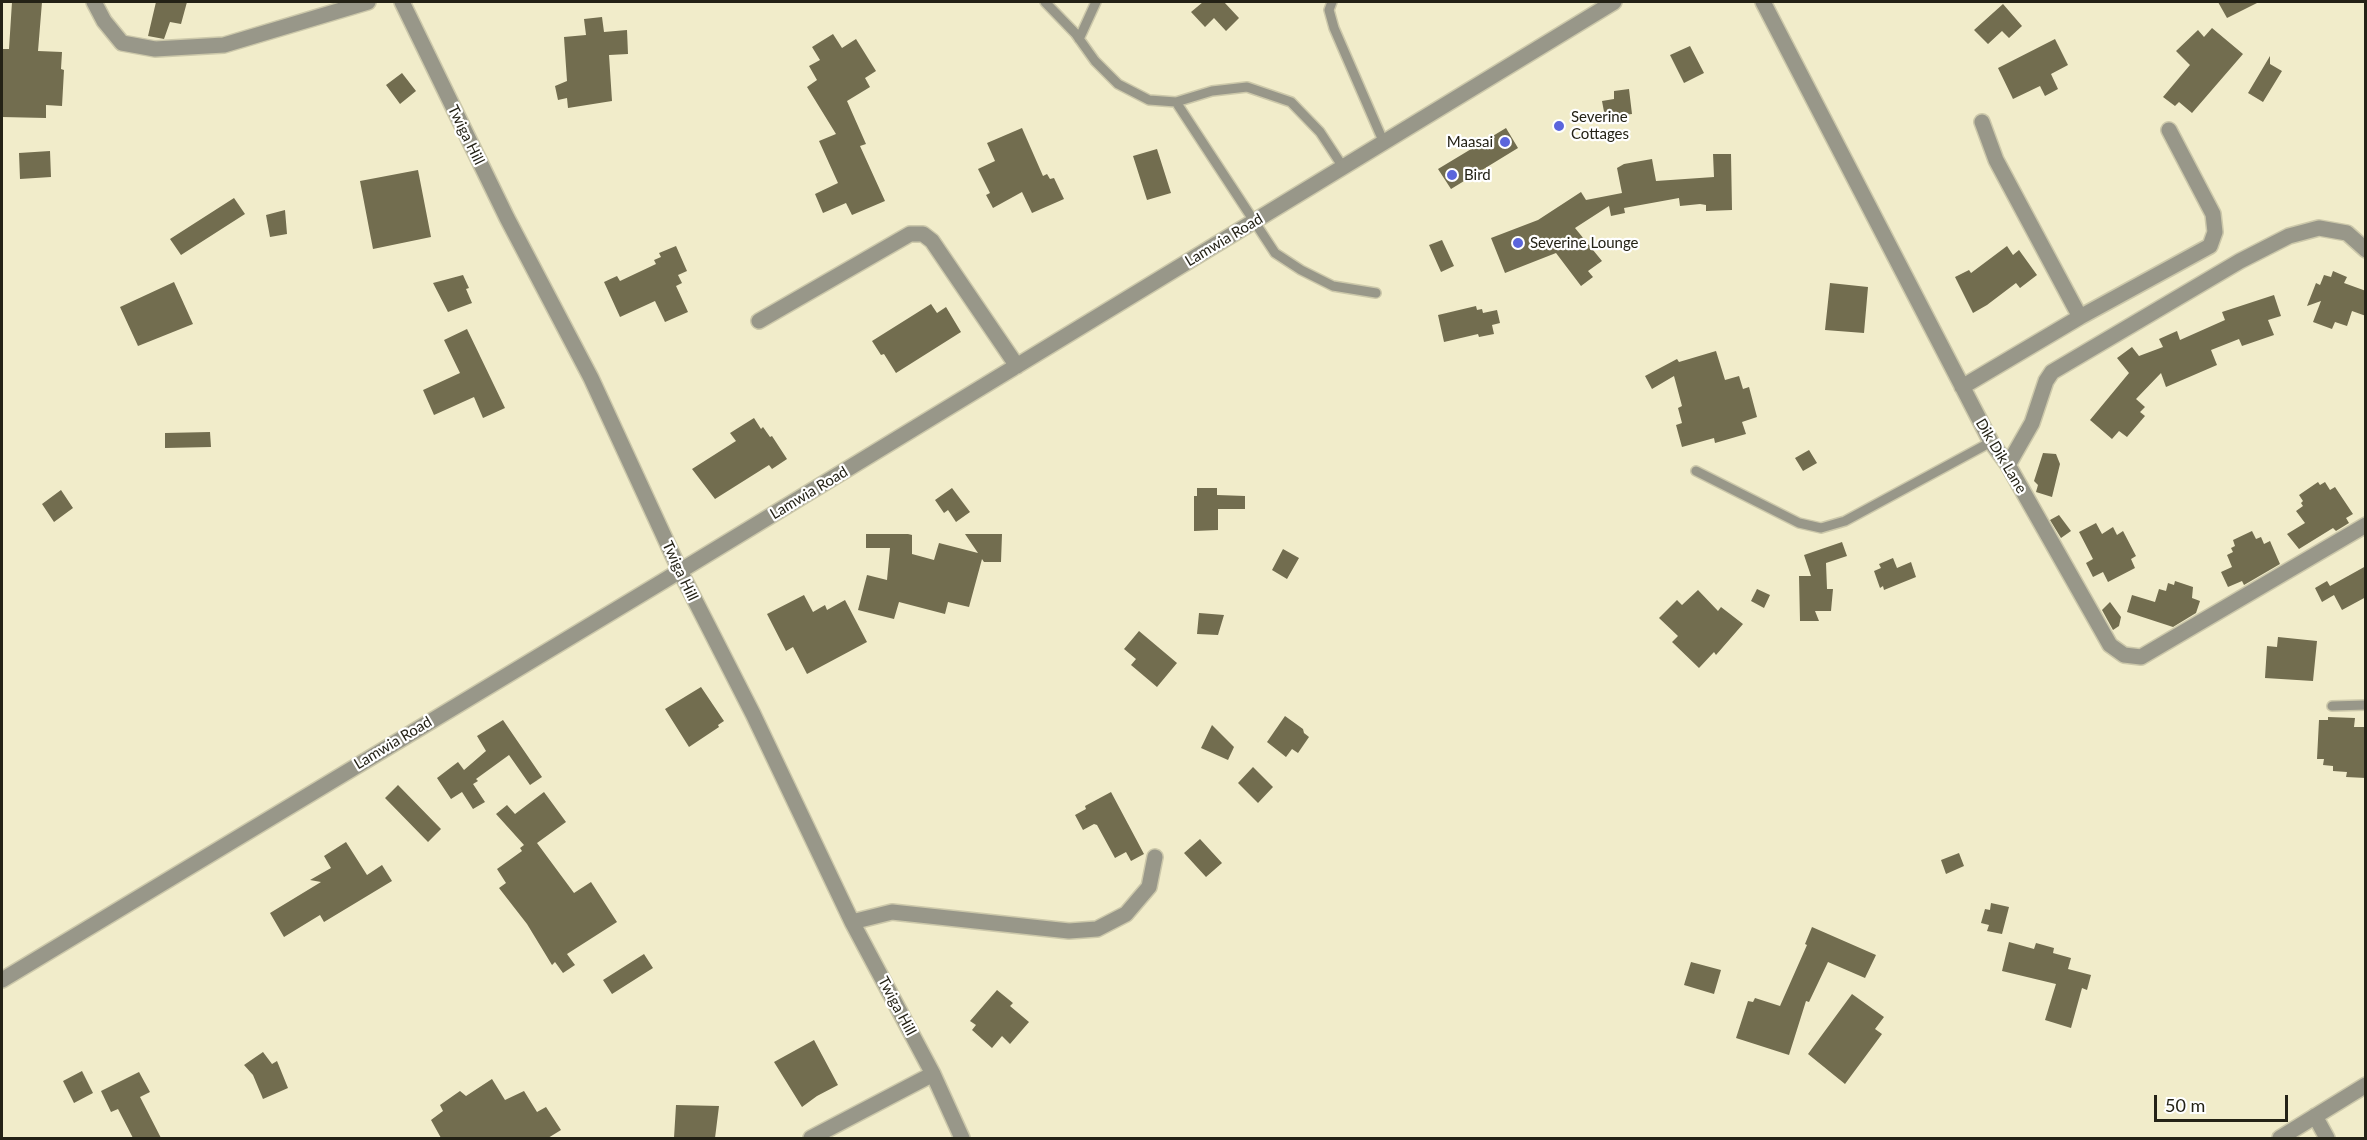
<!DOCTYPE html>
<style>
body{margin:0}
#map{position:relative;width:2367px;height:1140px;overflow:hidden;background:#f1ecca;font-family:Lato,sans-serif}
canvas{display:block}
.frame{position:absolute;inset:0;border:3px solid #242216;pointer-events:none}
.scale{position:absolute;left:2154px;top:1095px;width:134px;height:27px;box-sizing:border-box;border:3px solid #242216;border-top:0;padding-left:8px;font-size:18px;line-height:21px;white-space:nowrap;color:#242216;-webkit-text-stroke:4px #fff;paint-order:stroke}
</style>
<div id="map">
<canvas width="2367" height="1140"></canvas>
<div class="frame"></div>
<div class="scale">50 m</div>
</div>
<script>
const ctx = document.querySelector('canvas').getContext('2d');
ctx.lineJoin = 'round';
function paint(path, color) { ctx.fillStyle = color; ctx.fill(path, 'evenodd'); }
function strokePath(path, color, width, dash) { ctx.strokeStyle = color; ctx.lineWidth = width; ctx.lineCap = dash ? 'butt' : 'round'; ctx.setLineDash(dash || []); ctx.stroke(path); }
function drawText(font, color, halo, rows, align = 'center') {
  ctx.font = font + ' Lato,sans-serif'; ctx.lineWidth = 4.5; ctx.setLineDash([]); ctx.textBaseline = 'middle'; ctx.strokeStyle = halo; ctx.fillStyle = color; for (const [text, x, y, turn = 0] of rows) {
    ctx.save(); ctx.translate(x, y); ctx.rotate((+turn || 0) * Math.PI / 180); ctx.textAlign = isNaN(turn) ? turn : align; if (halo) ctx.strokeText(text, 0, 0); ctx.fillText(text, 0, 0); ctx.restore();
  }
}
const building = new Path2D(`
 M12 2H42L38 51 62 52 61 69 64 70 62 106 46 105V118L2 117V49H9Z
 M156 2H187L181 24 170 22 164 39 148 36Z
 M1203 2H1224L1239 18 1226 31 1214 18 1205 27 1191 12Z
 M2218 2H2259L2227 18Z
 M2003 4 2022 26 2009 38 2002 31 1988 44 1974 30Z
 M602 17 604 32 627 30 628 54 609 55 612 101 568 108 567 98 558 100 555 86 567 81 564 37 586 35 584 19Z
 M2212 28 2243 54 2192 113 2179 102 2175 106 2163 97 2190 65 2176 51 2198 30 2204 37Z
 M833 34 842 48 856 39 876 71 865 78 870 87 847 101 866 144 860 146 885 201 852 215 846 203 823 213 815 194 838 183 819 141 836 134 807 87 817 80 809 66 820 60 812 47Z
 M2055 39 2068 65 2051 74 2058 89 2045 96 2040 86 2013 99 1998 68Z
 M1690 46 1704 73 1684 83 1670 55Z
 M2270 56V64L2282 71 2263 102 2248 93Z
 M402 73 416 91 400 104 386 85Z
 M1629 89 1632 114 1605 117 1602 101 1614 99V91Z
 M1022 128 1043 176 1047 174 1050 179 1054 178 1064 199 1032 213 1022 192 993 208 986 195 990 193 978 169 995 161 987 143Z
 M1506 128 1518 148 1451 189 1438 169Z
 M1157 149 1171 193 1147 200 1133 156Z
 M50 151 51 177 20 179 19 153Z
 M1713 154H1731L1732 210 1706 211V205L1700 204 1680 206 1679 198 1624 208 1625 213 1611 216 1609 206 1575 228 1602 261 1588 271 1593 277 1581 286 1556 253 1505 273 1491 238 1538 220 1581 192 1586 200 1622 193 1617 168 1624 164 1652 159 1656 181 1714 177Z
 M418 170 431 237 373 249 360 181Z
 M234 198 245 214 181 255 170 239Z
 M285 210 287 234 270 237 266 215Z
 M1442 240 1454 266 1441 272 1429 245Z
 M676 246 687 271 678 275 682 283 676 286 688 312 665 322 655 301 620 317 604 282 617 276 620 281 656 264 654 260 661 257 659 253Z
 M2007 246 2013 255 2019 250 2037 275 2020 288 2016 283 1987 305 1973 313 1955 277 1969 270 1971 273Z
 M2333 271 2347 277 2344 283 2366 291V316L2352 311 2347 326 2335 322 2332 329 2313 322 2321 301 2307 306 2316 283 2320 285 2324 275 2331 277Z
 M463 275 469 288 466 289 472 303 448 312 433 283Z
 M174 282 193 324 138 346 120 307Z
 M1830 283 1868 287 1864 333 1825 330Z
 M2274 295 2281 316 2268 320 2274 335 2242 346 2239 339 2211 350 2217 365 2166 387 2161 373 2136 399 2145 407 2140 412 2145 416 2127 437 2119 431 2112 439 2090 420 2129 373 2117 358 2132 347 2139 356 2163 347 2159 339 2177 331 2180 340 2225 320 2222 312Z
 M931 304 937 313 946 307 961 332 896 373 884 354 881 355 872 341Z
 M1476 306 1477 310 1482 309 1483 313 1497 310 1500 323 1492 325 1494 334 1479 337 1478 334 1444 342 1438 315Z
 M467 329 505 408 483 418 474 397 434 415 423 390 460 373 444 340Z
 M1716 351 1725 380 1739 376 1743 389 1749 387 1757 417 1742 422 1746 434 1715 443 1714 438 1682 447 1676 425 1682 423 1678 408 1682 406 1674 376 1652 389 1645 376 1677 359 1679 362Z
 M754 418 761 429 763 427 770 437 772 436 787 459 772 469 769 465 715 499 692 469 736 441 730 433Z
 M210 432 211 447 165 448V433Z
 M1809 450 1817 463 1803 471 1795 458Z
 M2043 453 2056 454 2060 464 2052 497 2036 492 2038 485 2034 481Z
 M2318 482 2320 485 2325 482 2330 490 2335 487 2353 514 2346 518 2349 523 2336 531 2333 528 2299 549 2287 534 2305 523 2296 511 2303 506 2301 503 2303 501 2299 495Z
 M952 488 970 512 956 522 948 510 944 513 935 500Z
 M1197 488H1217V495L1245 496V509H1218V530L1194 531V496H1197Z
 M61 490 73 508 54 522 42 504Z
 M2059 515 2071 531 2061 538 2050 520Z
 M2096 523 2102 534 2113 527 2117 535 2123 531 2136 556 2131 559 2135 568 2108 582 2103 572 2093 577 2086 563 2093 559 2079 532Z
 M2252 531 2256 539 2261 537 2264 544 2270 541 2280 564 2244 585 2242 581 2228 587 2221 572 2232 567 2227 555 2233 552 2231 548 2235 546 2233 540Z
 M866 534H908L912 535V554L934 560 939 543 978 553 965 534H1002L1001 562H984L982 559 969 607 948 602 945 614 899 602 894 619 858 610 867 575 887 580 890 548H866Z
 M1842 542 1847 556 1826 563 1827 589H1833L1831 611H1815L1819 621H1800L1799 576H1811L1804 555Z
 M1283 549 1299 558 1287 579 1272 570Z
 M1893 558 1897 568 1911 562 1916 577 1884 590 1883 586 1880 588 1874 571 1881 568 1879 564Z
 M2366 566V597L2342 610 2334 595 2322 602 2315 588 2327 581 2330 586Z
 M2175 581 2193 587 2192 598 2200 601 2196 613 2173 627 2127 612 2132 595 2155 602 2159 589 2166 591 2168 583 2174 585Z
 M1757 589 1770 595 1764 608 1751 601Z
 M1698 590 1718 611 1721 607 1743 624 1716 655 1714 652 1699 668 1672 642 1678 636 1659 618 1677 600 1682 605Z
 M804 595 813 612 825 605 827 610 845 600 867 642 807 674 793 647 786 651 767 614Z
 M2110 602 2121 617 2119 626 2113 630 2102 610Z
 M1199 613 1224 615 1218 635 1197 634Z
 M1139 631 1177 663 1157 687 1131 665 1136 659 1124 649Z
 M2278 637 2317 641 2313 681 2265 678 2267 646 2277 647Z
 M701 687 724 721 718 725 719 727 689 747 665 709Z
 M1285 716 1303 729 1304 733 1309 737 1298 753 1292 749 1286 757 1267 742Z
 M2328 717 2355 718 2354 727H2366V778L2346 777 2347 772 2333 771V766L2323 765 2324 759H2317L2319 720H2328Z
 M503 720 542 777 530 785 509 755 476 779 478 781 473 784 485 802 473 809 462 792 451 799 437 778 458 762 464 770 486 751 477 736Z
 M1212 725 1234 747 1228 760 1201 748Z
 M1253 767 1273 787 1258 803 1238 783Z
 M398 785 441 829 428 842 385 798Z
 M544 792 566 822 537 843 574 893 591 882 617 922 567 954 575 965 563 973 555 962 552 965 527 924 499 888 506 883 497 869 522 851 520 848 524 845 496 814 507 805 515 814Z
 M1111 792 1144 854 1131 861 1126 852 1115 858 1097 825 1094 824 1083 830 1075 815 1086 809 1085 806Z
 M1200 839 1222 863 1206 877 1184 853Z
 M346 842 367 875 382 865 392 881 324 922 320 915 284 937 270 913 321 882 310 880 331 868 324 856Z
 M1959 853 1964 866 1946 874 1941 860Z
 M1991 903 2009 907 2002 934 1987 931 1989 925 1981 923 1985 909 1990 910Z
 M1812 927 1876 955 1865 978 1828 962 1809 1002 1806 1001 1789 1055 1736 1038 1748 1001 1753 1002 1755 998 1780 1006 1807 945 1805 944Z
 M2009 942 2034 949 2036 943 2054 948 2053 953 2071 958 2068 969 2091 975 2087 990 2082 988 2071 1028 2045 1020 2056 984 2002 971Z
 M644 954 653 968 612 994 603 980Z
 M1691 962 1721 970 1714 994 1684 985Z
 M997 990 1013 1003 1010 1006 1029 1022 1010 1044 1002 1036 992 1048 972 1030 976 1025 970 1021Z
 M1852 994 1884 1017 1875 1029 1882 1034 1845 1084 1808 1054Z
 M814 1040 838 1085 817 1096 802 1107 774 1062Z
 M263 1052 272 1064 277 1061 288 1088 263 1099 253 1075 244 1065Z
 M82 1071 93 1093 74 1103 63 1081Z
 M139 1072 150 1092 140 1097 161 1138H133L118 1109 111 1112 101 1091Z
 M492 1079 505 1100 524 1091 537 1112 546 1107 561 1130 548 1138H441L431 1120 443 1111 440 1105 460 1091 466 1096Z
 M676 1105 719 1106 715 1138H674Z`);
const service = new Path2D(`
 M1045 2 1075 33 1095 61 1118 84 1149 100 1176 102 1212 91 1247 87 1291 102 1320 132 1343 167
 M1332 2 1329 10 1334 28 1384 143
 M1079 39 1096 2
 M1176 102 1275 253 1301 270 1333 286 1376 293
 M1696 471 1799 523 1821 528 1845 521 1991 442
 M2332 706 2366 705`);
const minor = new Path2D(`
 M94 2 104 21 122 43 155 49 224 45 368 2
 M402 2 507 218 591 378 680 571 753 714 852 922 933 1074 962 1138
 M1763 2 1991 442 2008 465 2110 645 2124 655 2141 657 2366 525
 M1982 122 1996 160 2080 317
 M759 321 910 234H923L932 241 1017 366
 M1962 387 2080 317 2210 246 2215 232 2213 214 2169 130
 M2008 465 2032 423 2046 381 2052 372 2240 261 2289 236 2319 228 2347 233 2366 250
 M852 922 892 912 1069 931 1097 929 1126 914 1149 887 1155 857
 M2 980 680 571 1614 2
 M2315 1116 2327 1138
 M811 1138 933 1074
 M2280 1138 2366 1085`);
const markers = [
 [1559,126,6,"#5b65dc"],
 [1505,142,6,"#5b65dc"],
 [1452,175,6,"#5b65dc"],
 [1518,243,6,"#5b65dc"]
];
const poiNames = [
 ["Severine",1571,117],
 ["Cottages",1571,134],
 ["Maasai",1493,142,"right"],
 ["Bird",1464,175],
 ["Severine Lounge",1530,243]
];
const streetNames = [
 ["Twiga Hill",466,135,64],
 ["Lamwia Road",1224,240,-31],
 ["Dik Dik Lane",2001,456,59],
 ["Lamwia Road",809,493,-31],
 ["Twiga Hill",680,571,65],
 ["Lamwia Road",393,743,-31],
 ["Twiga Hill",897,1006,62]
];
paint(building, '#726d4f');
strokePath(service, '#ccc8aa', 12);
strokePath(minor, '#ccc8aa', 18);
strokePath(service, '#989789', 9);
strokePath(minor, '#989789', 15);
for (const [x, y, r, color] of markers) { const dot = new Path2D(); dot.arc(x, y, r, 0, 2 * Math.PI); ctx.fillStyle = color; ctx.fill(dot); strokePath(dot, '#fff', 2); }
drawText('15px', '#242216', '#fff', poiNames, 'left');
drawText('15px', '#242216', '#fff', streetNames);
</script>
